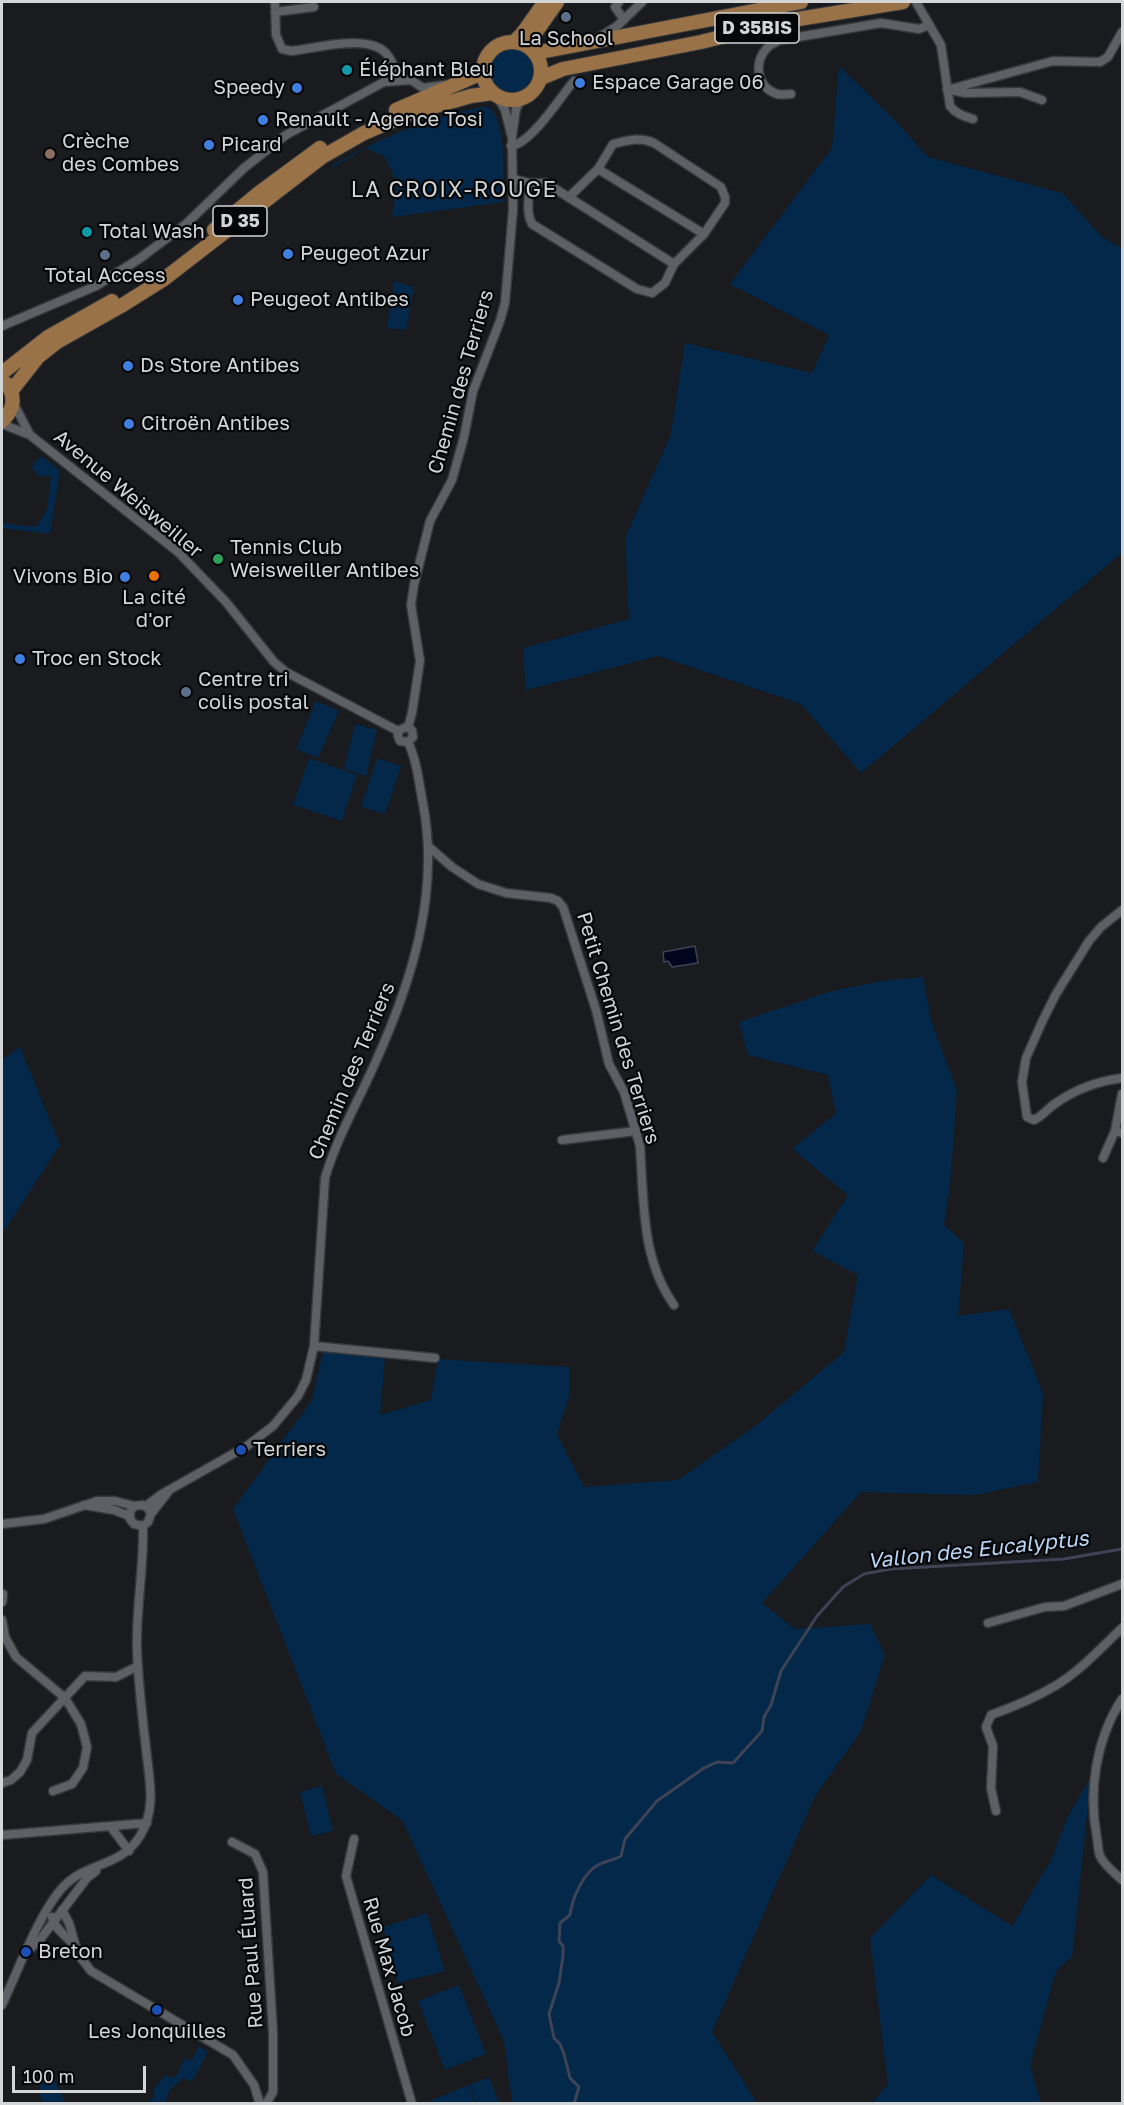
<!DOCTYPE html>
<meta charset="utf-8">
<style>
body{margin:0}
#map{position:relative;width:1124px;height:2105px;overflow:hidden;background:#191b1e;font-family:"Golos Text",sans-serif}
canvas{display:block}
.frame{position:absolute;inset:0;border:3px solid #d3d5d7;pointer-events:none}
.scale{position:absolute;left:12px;top:2066px;width:134px;height:27px;box-sizing:border-box;border:3px solid #d3d5d7;border-top:0;padding-left:8px;font-size:18px;line-height:21px;white-space:nowrap;color:#d3d5d7;-webkit-text-stroke:4px #050607;paint-order:stroke}
</style>
<div id="map">
<canvas width="1124" height="2105"></canvas>
<div class="frame"></div>
<div class="scale">100 m</div>
</div>
<script>
const ctx = document.querySelector('canvas').getContext('2d');
ctx.lineJoin = 'round';
function paint(path, color) { ctx.fillStyle = color; ctx.fill(path, 'evenodd'); }
function strokePath(path, color, width, dash) { ctx.strokeStyle = color; ctx.lineWidth = width; ctx.lineCap = dash ? 'butt' : 'round'; ctx.setLineDash(dash || []); ctx.stroke(path); }
function drawText(font, color, halo, rows, align = 'center') {
  ctx.font = font + ' "Golos Text",sans-serif'; ctx.lineWidth = 4.5; ctx.setLineDash([]); ctx.textBaseline = 'middle'; ctx.strokeStyle = halo; ctx.fillStyle = color; for (const [text, x, y, turn = 0] of rows) {
    ctx.save(); ctx.translate(x, y); ctx.rotate((+turn || 0) * Math.PI / 180); ctx.textAlign = isNaN(turn) ? turn : align; if (halo) ctx.strokeText(text, 0, 0); ctx.fillText(text, 0, 0); ctx.restore();
  }
}
const green = new Path2D(`
 M487 70a23 23 0 1 1 46 0a23 23 0 1 1-46 0Z
 M839 66 892 117 928 157 1062 193 1103 238 1122 248V553L861 773 801 704 658 656 526 690 523 648 629 619 625 538 671 434 685 343 812 373 829 335 730 284 832 148Z
 M481 107 491 108C507 129 503 175 504 202L392 217 397 182 385 157 366 148 332 168 331 166C377 139 429 118 481 107Z
 M394 281 414 287 406 330 387 328Z
 M42 456 60 471 50 534 2 528V523L36 527 47 509 51 476H38L32 468 33 464Z
 M316 701 339 711 318 758 296 749Z
 M355 724 377 730 366 776 344 769Z
 M309 758 357 775 342 821 293 805Z
 M377 758 401 766 385 814 361 807Z
 M923 977 931 1020 957 1091 950 1185 944 1225 964 1243 958 1316 1009 1309 1043 1393 1038 1482 975 1495 861 1492 762 1603 795 1629 870 1624 885 1655 861 1731 815 1796 712 2032 757 2103H512L504 2041 402 1820 336 1774 233 1509 312 1400 323 1352 385 1357 380 1415 431 1400 438 1359 569 1367V1396L557 1434 584 1487 678 1480 755 1426 844 1352 858 1275 812 1251 848 1195 792 1149 836 1113 828 1075 748 1055 739 1022 832 991 882 981Z
 M20 1047 60 1145 2 1234V1060Z
 M1091 1777 1072 1957 1056 1971 1030 2065 1041 2103H872L888 2084 870 1938 931 1875 1012 1926 1052 1858 1067 1818Z
 M322 1786 333 1831 311 1836 300 1792Z
 M427 1913 445 1971 398 1983 383 1927Z
 M459 1985 486 2054 445 2070 418 2001Z
 M199 2046 208 2052 192 2082 183 2078 170 2090 165 2102 166 2103H146L153 2098 154 2089 165 2075 172 2078 178 2074 184 2059 192 2060Z
 M489 2077 499 2103H476L469 2085Z
 M39 2078 54 2079 65 2103H43L40 2096Z
 M468 2085 475 2103H429L428 2102Z`);
const water = new Path2D(`
 M695 946 698 963 672 967 668 961 664 962 663 952Z`);
const stream = new Path2D(`
 M574 2104 579 2087 570 2078 564 2054 560 2044 554 2038 549 2014 559 1983 563 1956V1946L559 1941 560 1923 570 1915C572 1899 583 1873 598 1865 606 1861 614 1860 621 1856L625 1839 657 1801 704 1768 717 1762 733 1763 762 1731 764 1717 771 1705 781 1671 817 1616 843 1587 864 1574 890 1569 1064 1559 1122 1549`);
const street = new Path2D(`
 M275 2 276 35 282 49 292 51C316 48 358 36 381 49 389 54 393 63 396 72
 M619 2 615 7 624 20
 M916 2 941 45 950 106C956 114 964 116 973 119
 M275 12 314 7
 M601 36 616 27 642 2
 M947 90 1053 61 1100 62 1108 57 1122 32
 M951 90 965 93 1020 92 1042 100
 M791 94C787 94 781 95 777 94 756 87 753 62 768 47 771 44 776 42 780 40L881 23 919 29 929 25
 M498 98 505 110 511 134
 M511 146C531 144 561 96 574 81
 M598 169 704 234
 M513 179 529 183H546L674 264
 M529 183C530 198 525 211 532 224L637 289 652 293 665 283 674 264 704 234 725 203V197L721 187 654 143C640 137 628 140 613 144L598 169 569 197
 M2 326 96 286 139 259 186 224 244 168 286 135 384 82 411 80 423 88 445 85
 M14 404 30 435
 M2 424 30 435 178 552 226 602 274 662 286 672 398 731
 M408 727 412 713 420 661 411 605 414 585 430 521 452 480 464 437 473 391 500 321 505 303 513 210 512 137 516 109 521 100
 M398 731 406 727 412 730 413 737 408 742
 M398 731V736L400 741 408 742
 M428 846 452 867 478 884 506 893 551 898 558 901 563 907 596 1010 609 1064 624 1092 640 1146C644 1201 641 1259 674 1305
 M1122 910 1101 927 1089 941 1056 994 1042 1022 1026 1058 1022 1082 1027 1117 1034 1120C1043 1116 1048 1108 1056 1103 1076 1089 1099 1081 1122 1078
 M1122 1094 1115 1131 1122 1133
 M562 1140 636 1131
 M1103 1158 1115 1131
 M314 1346 435 1358
 M84 1505 114 1510 129 1516
 M134 1506 130 1512V1519L134 1524 143 1526 148 1522 151 1514 168 1492
 M146 1506 162 1494 247 1446 273 1426 298 1396 306 1380 314 1346 325 1178C337 1137 359 1100 376 1061 412 981 440 892 423 804 419 783 417 761 408 742
 M2 1524 44 1519 97 1501H115L134 1506 143 1505 148 1508 151 1514
 M2 1602 3 1594
 M2 1620 5 1637 16 1657 65 1698 81 1724 87 1747 83 1768 72 1784 53 1791
 M988 1623 1045 1607 1064 1606 1122 1584
 M1122 1699C1096 1739 1088 1791 1097 1838 1098 1843 1098 1851 1100 1856 1104 1865 1116 1874 1122 1880
 M2 1783 11 1780 20 1772 27 1760 32 1733 85 1676 116 1677 138 1666
 M996 1811 991 1788 993 1746 986 1727 991 1715C1013 1707 1035 1698 1055 1686 1080 1671 1101 1648 1122 1628
 M111 1827 129 1851
 M2 1835 147 1823
 M354 1839 346 1876 412 2104
 M232 1842 255 1854 263 1872 273 2032V2092L266 2104
 M62 1910 69 1923 78 1954 91 1971 233 2055 254 2085 260 2104
 M52 1917C54 1928 66 1936 73 1944
 M31 1948 39 1941 87 1878 96 1871
 M2 2005C18 1971 40 1910 65 1885 88 1862 121 1867 140 1836 157 1808 149 1779 146 1748 142 1715 138 1681 137 1648 136 1607 144 1567 143 1526`);
const primary = new Path2D(`
 M483 71a29 29 0 1 1 58 0a29 29 0 1 1-58 0Z
 M514 42 522 34 542 6
 M530 48 536 32 557 2
 M535 53 801 2
 M541 78 563 69 701 42 786 21 903 2
 M396 110 475 76 483 69
 M214 230 259 193 320 148
 M2 373 48 337 112 301
 M12 390 38 357 57 342 121 306 164 279 322 157 364 133 411 113 471 96 492 93
 M2 421C14 410 16 397 7 384`);
const markers = [
 [566,17,6,"#5c6f8a"],
 [347,70,6,"#0f9aa8"],
 [580,83,6,"#3f7fe0"],
 [297,88,6,"#3f7fe0"],
 [263,120,6,"#3f7fe0"],
 [209,145,6,"#3f7fe0"],
 [50,154,6,"#8d6e63"],
 [87,232,6,"#0f9aa8"],
 [288,254,6,"#3f7fe0"],
 [105,255,6,"#5c6f8a"],
 [238,300,6,"#3f7fe0"],
 [128,366,6,"#3f7fe0"],
 [129,424,6,"#3f7fe0"],
 [218,559,6,"#2e9e5b"],
 [154,576,6,"#e8710a"],
 [125,577,6,"#3f7fe0"],
 [20,659,6,"#3f7fe0"],
 [186,692,6,"#5c6f8a"],
 [241,1450,6,"#1a4fb4"],
 [26,1952,6,"#1a4fb4"],
 [157,2010,6,"#1a4fb4"]
];
const shields = [
 [757,28,84],
 [240,221,54]
];
const shieldNames = [
 ["D 35BIS",757,28],
 ["D 35",240,221]
];
const poiNames = [
 ["La School",566,39,"center"],
 ["Éléphant Bleu",359,70],
 ["Espace Garage 06",592,83],
 ["Speedy",285,88,"right"],
 ["Renault - Agence Tosi",275,120],
 ["Crèche",62,142],
 ["des Combes",62,165],
 ["Picard",221,145],
 ["Total Wash",99,232],
 ["Peugeot Azur",300,254],
 ["Total Access",105,276,"center"],
 ["Peugeot Antibes",250,300],
 ["Ds Store Antibes",140,366],
 ["Citroën Antibes",141,424],
 ["Tennis Club",230,548],
 ["Weisweiller Antibes",230,571],
 ["Vivons Bio",113,577,"right"],
 ["La cité",154,598,"center"],
 ["d'or",154,621,"center"],
 ["Troc en Stock",32,659],
 ["Centre tri",198,680],
 ["colis postal",198,703],
 ["Terriers",253,1450],
 ["Breton",38,1952],
 ["Les Jonquilles",157,2032,"center"]
];
const streetNames = [
 ["Chemin des Terriers",461,382,-74],
 ["Avenue Weisweiller",128,494,40],
 ["Petit Chemin des Terriers",618,1028,73],
 ["Chemin des Terriers",352,1071,-67],
 ["Rue Paul Éluard",251,1953,-94],
 ["Rue Max Jacob",389,1967,74]
];
const waterNames = [
 ["Vallon des Eucalyptus",978,1550,-6]
];
const quarterNames = [
 ["LA CROIX-ROUGE",454,190]
];
paint(green, '#042849');
paint(water, '#00051e');
strokePath(water, '#3f4356', 1.5);
strokePath(stream, '#3f4356', 3);
strokePath(street, '#36383a', 11);
strokePath(primary, '#36383a', 16);
strokePath(street, '#5d6064', 8);
strokePath(primary, '#9a7247', 14);
for (const [x, y, r, color] of markers) { const dot = new Path2D(); dot.arc(x, y, r, 0, 2 * Math.PI); ctx.fillStyle = color; ctx.fill(dot); strokePath(dot, '#050607', 2); }
for (const [x, y, w] of shields) { const box = new Path2D(); box.roundRect(x - w / 2, y - 15, w, 30, 4.5); ctx.fillStyle = '#050607'; ctx.fill(box); strokePath(box, '#d3d5d7', 1.5); }
drawText('bold 18px', '#d3d5d7', null, shieldNames);
drawText('20px', '#d3d5d7', '#050607', poiNames, 'left');
drawText('20px', '#d3d5d7', '#050607', streetNames);
drawText('italic 21px', '#b9d5f5', '#050607', waterNames);
ctx.letterSpacing = '1.5px';
drawText('22px', '#d3d5d7', '#050607', quarterNames);
ctx.letterSpacing = '0px';
</script>
